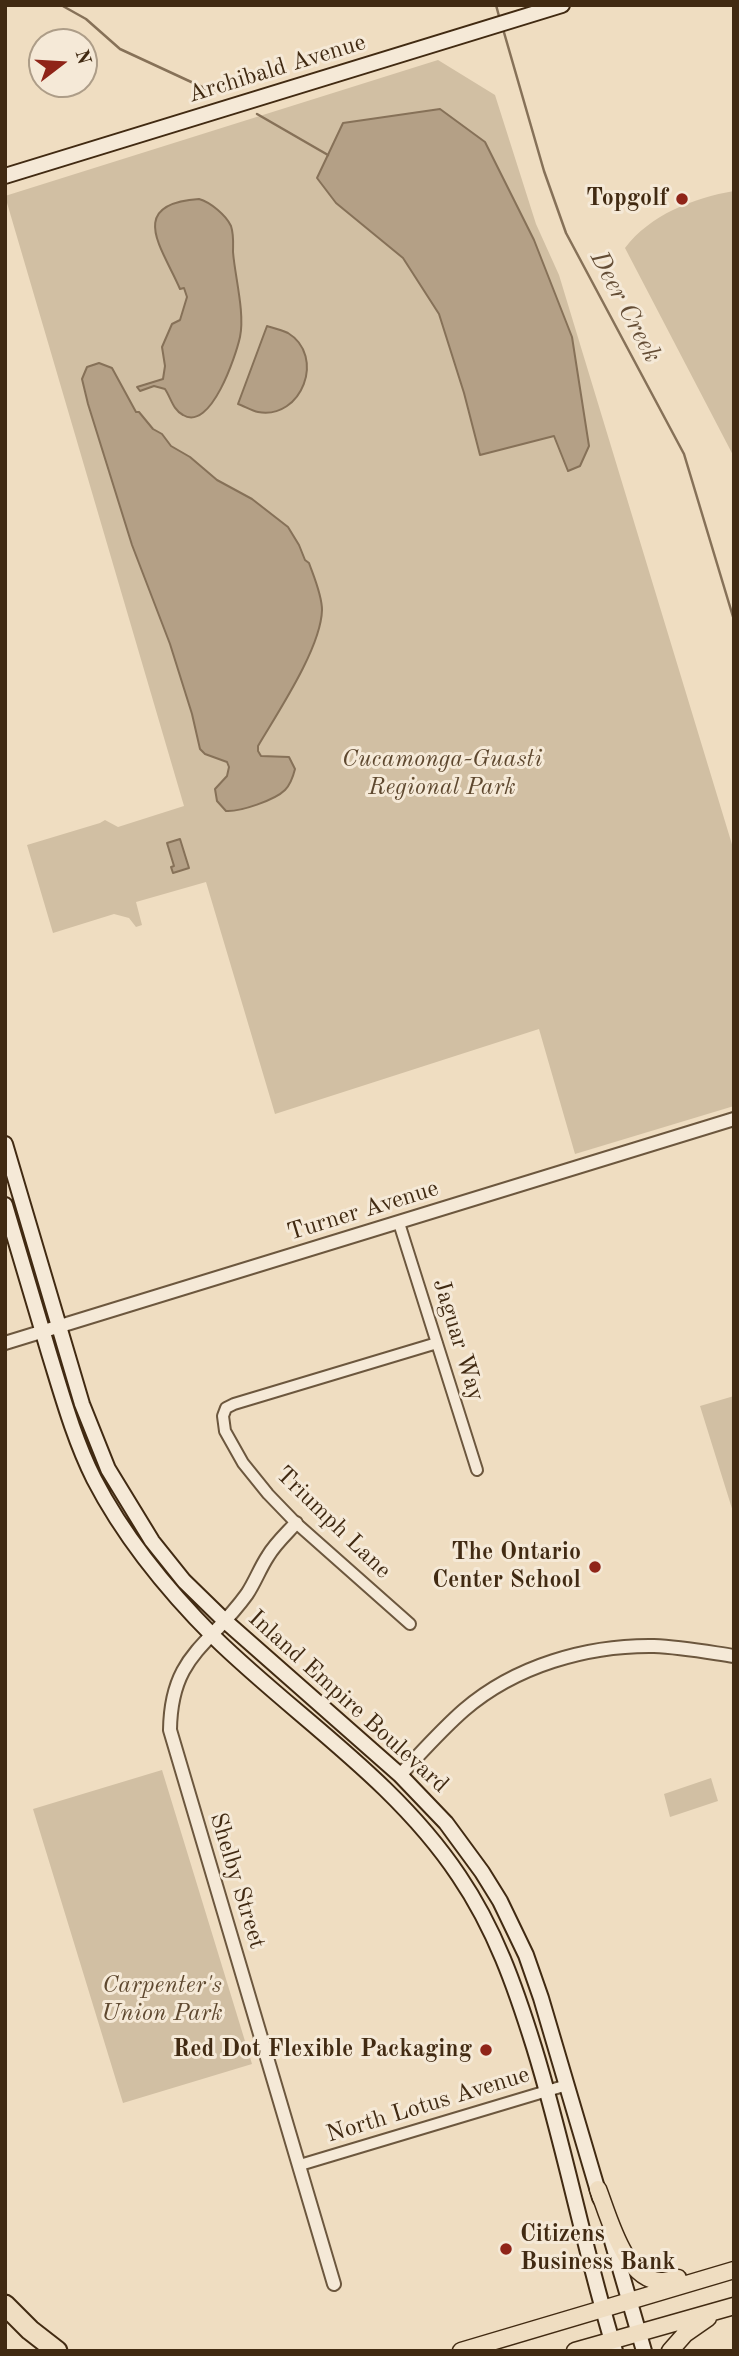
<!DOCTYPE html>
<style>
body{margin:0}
#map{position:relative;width:739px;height:2356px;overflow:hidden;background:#efddc1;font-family:"Old Standard TT",serif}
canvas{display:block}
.frame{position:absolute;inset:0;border:7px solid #412a12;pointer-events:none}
.north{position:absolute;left:28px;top:28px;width:70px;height:70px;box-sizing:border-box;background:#f5e9d7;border:2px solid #ad9d88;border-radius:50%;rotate:73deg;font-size:19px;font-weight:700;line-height:28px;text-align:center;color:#412a12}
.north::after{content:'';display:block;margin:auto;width:24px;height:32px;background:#8f2418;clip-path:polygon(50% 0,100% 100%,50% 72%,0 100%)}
</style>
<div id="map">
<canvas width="739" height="2356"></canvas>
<div class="frame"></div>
<div class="north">N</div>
</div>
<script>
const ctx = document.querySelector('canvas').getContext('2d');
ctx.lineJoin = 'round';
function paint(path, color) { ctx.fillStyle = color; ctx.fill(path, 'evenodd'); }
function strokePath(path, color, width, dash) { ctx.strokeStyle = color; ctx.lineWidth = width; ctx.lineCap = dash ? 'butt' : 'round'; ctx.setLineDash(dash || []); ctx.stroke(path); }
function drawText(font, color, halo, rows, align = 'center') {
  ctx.font = font + ' "Old Standard TT",serif'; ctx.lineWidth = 6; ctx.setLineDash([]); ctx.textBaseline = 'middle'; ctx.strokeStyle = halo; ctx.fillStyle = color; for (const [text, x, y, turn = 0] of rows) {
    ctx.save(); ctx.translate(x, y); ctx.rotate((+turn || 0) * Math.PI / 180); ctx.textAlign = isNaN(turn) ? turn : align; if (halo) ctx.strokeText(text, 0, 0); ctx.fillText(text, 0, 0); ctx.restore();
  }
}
const green = new Path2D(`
 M438 60 495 95 536 224 559 275 734 851V1106L575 1154 539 1029 275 1114 206 882 136 902 142 925 136 927 129 918 114 914 53 933 27 845 100 823 105 820 118 827 184 806 5 196Z
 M734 191V457L625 248C650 215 693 198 734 191Z
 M734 1396V1515L700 1406Z
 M162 1770 252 2064 123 2103 33 1809Z
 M711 1778 718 1801 670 1817 664 1794Z`);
const water = new Path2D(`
 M440 109 485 142 534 240 572 337 589 446 580 466 568 471 554 436 480 455 464 393 439 314 403 258 336 203 317 178 343 123Z
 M199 199C210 202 226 215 231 226 234 235 233 244 233 252 235 277 245 313 240 337 236 355 211 432 183 415 173 410 171 398 165 389L154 386 140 391 137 387 163 379 165 366 162 347 172 324 180 320 187 297 184 288 180 289C163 249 125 204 199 199Z
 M267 326C274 328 282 330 288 333 326 356 302 420 258 412 252 411 244 406 238 404Z
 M99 363 112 368 136 412H139L153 429 162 434 171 446 190 457 217 480 252 499 288 527 299 545 305 560 309 563C314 577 322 595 322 610 321 648 278 712 258 746V751L261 756 289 757 295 769C293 777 291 784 285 790 275 800 240 812 226 811L217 801 215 789 227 776 229 767 227 762 205 754 200 749 192 714 170 644 132 545 88 404 82 379 87 367Z
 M180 839 189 868 173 873 171 867 174 866 167 843Z`);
const stream = new Path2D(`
 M61 5 86 19 120 49 215 93
 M496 5 500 20
 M503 29 544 171 566 233 684 454 734 620
 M257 114 328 155`);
const minor = new Path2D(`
 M399 1223 477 1470
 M410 1624 296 1523 268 1494 243 1463 225 1431 223 1416 226 1408 234 1404 437 1343
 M300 2165 567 2085`);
const tertiary = new Path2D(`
 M5 1343 734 1119
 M296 1523C287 1533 275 1544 268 1556 260 1568 255 1582 247 1594 209 1647 171 1655 170 1730L334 2284
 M400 1775C421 1753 441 1730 464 1710 515 1666 587 1645 654 1646 681 1647 707 1652 734 1656`);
const secondary = new Path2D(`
 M5 176 562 5
 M5 1144 82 1404 108 1469 152 1541 184 1581 224 1620 400 1775 446 1823 482 1872 500 1901 526 1955 541 1998 600 2198
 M5 1205C20 1254 34 1304 49 1353 62 1395 74 1439 94 1479 125 1539 168 1591 215 1638 296 1717 395 1780 459 1876 495 1929 515 1986 534 2047 565 2147 584 2250 615 2351
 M610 2234 644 2351`);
const primary = new Path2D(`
 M598 2189C609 2217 625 2281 661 2281 667 2281 673 2279 678 2278
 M461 2351 734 2270
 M575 2351 734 2306
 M670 2351 685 2334 708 2318`);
const motorway = new Path2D(`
 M5 2305 30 2330 57 2351`);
const markers = [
 [682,199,7,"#8f2418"],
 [595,1567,7,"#8f2418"],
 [486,2050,7,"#8f2418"],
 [506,2249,7,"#8f2418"]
];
const streetNames = [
 ["Archibald Avenue",277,69,-17],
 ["Turner Avenue",363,1211,-17],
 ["Jaguar Way",458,1340,73],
 ["Triumph Lane",333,1523,44],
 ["Inland Empire Boulevard",348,1702,42],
 ["Shelby Street",237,1881,73],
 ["North Lotus Avenue",428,2105,-17]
];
const poiNames = [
 ["Topgolf",668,199],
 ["The Ontario",581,1553],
 ["Center School",581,1581],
 ["Red Dot Flexible Packaging",472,2050],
 ["Citizens",520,2235,"left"],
 ["Business Bank",520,2263,"left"]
];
const parkNames = [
 ["Cucamonga-Guasti",442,760],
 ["Regional Park",442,788],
 ["Carpenter's",162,1986],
 ["Union Park",162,2014]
];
const waterNames = [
 ["Deer Creek",625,307,62]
];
paint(green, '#d1bfa3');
paint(water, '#b4a086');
strokePath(water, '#867158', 2);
strokePath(stream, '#867158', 2.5);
strokePath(minor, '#6c573e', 14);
strokePath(tertiary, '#6c573e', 16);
strokePath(secondary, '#412a12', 18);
strokePath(primary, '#412a12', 19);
strokePath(motorway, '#412a12', 23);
strokePath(minor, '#f5e9d7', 10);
strokePath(tertiary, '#f5e9d7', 12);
strokePath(secondary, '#f5e9d7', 14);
strokePath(primary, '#efddc1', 16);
strokePath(motorway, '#efddc1', 19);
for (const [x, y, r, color] of markers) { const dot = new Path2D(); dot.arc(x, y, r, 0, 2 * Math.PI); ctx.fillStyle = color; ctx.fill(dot); strokePath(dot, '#f5e9d7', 2.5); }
drawText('24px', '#412a12', '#f5e9d7', streetNames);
drawText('bold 24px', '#412a12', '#f5e9d7', poiNames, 'right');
drawText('italic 24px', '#5e482f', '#f5e9d7', parkNames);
drawText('italic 26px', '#644d35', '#f5e9d7', waterNames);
</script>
